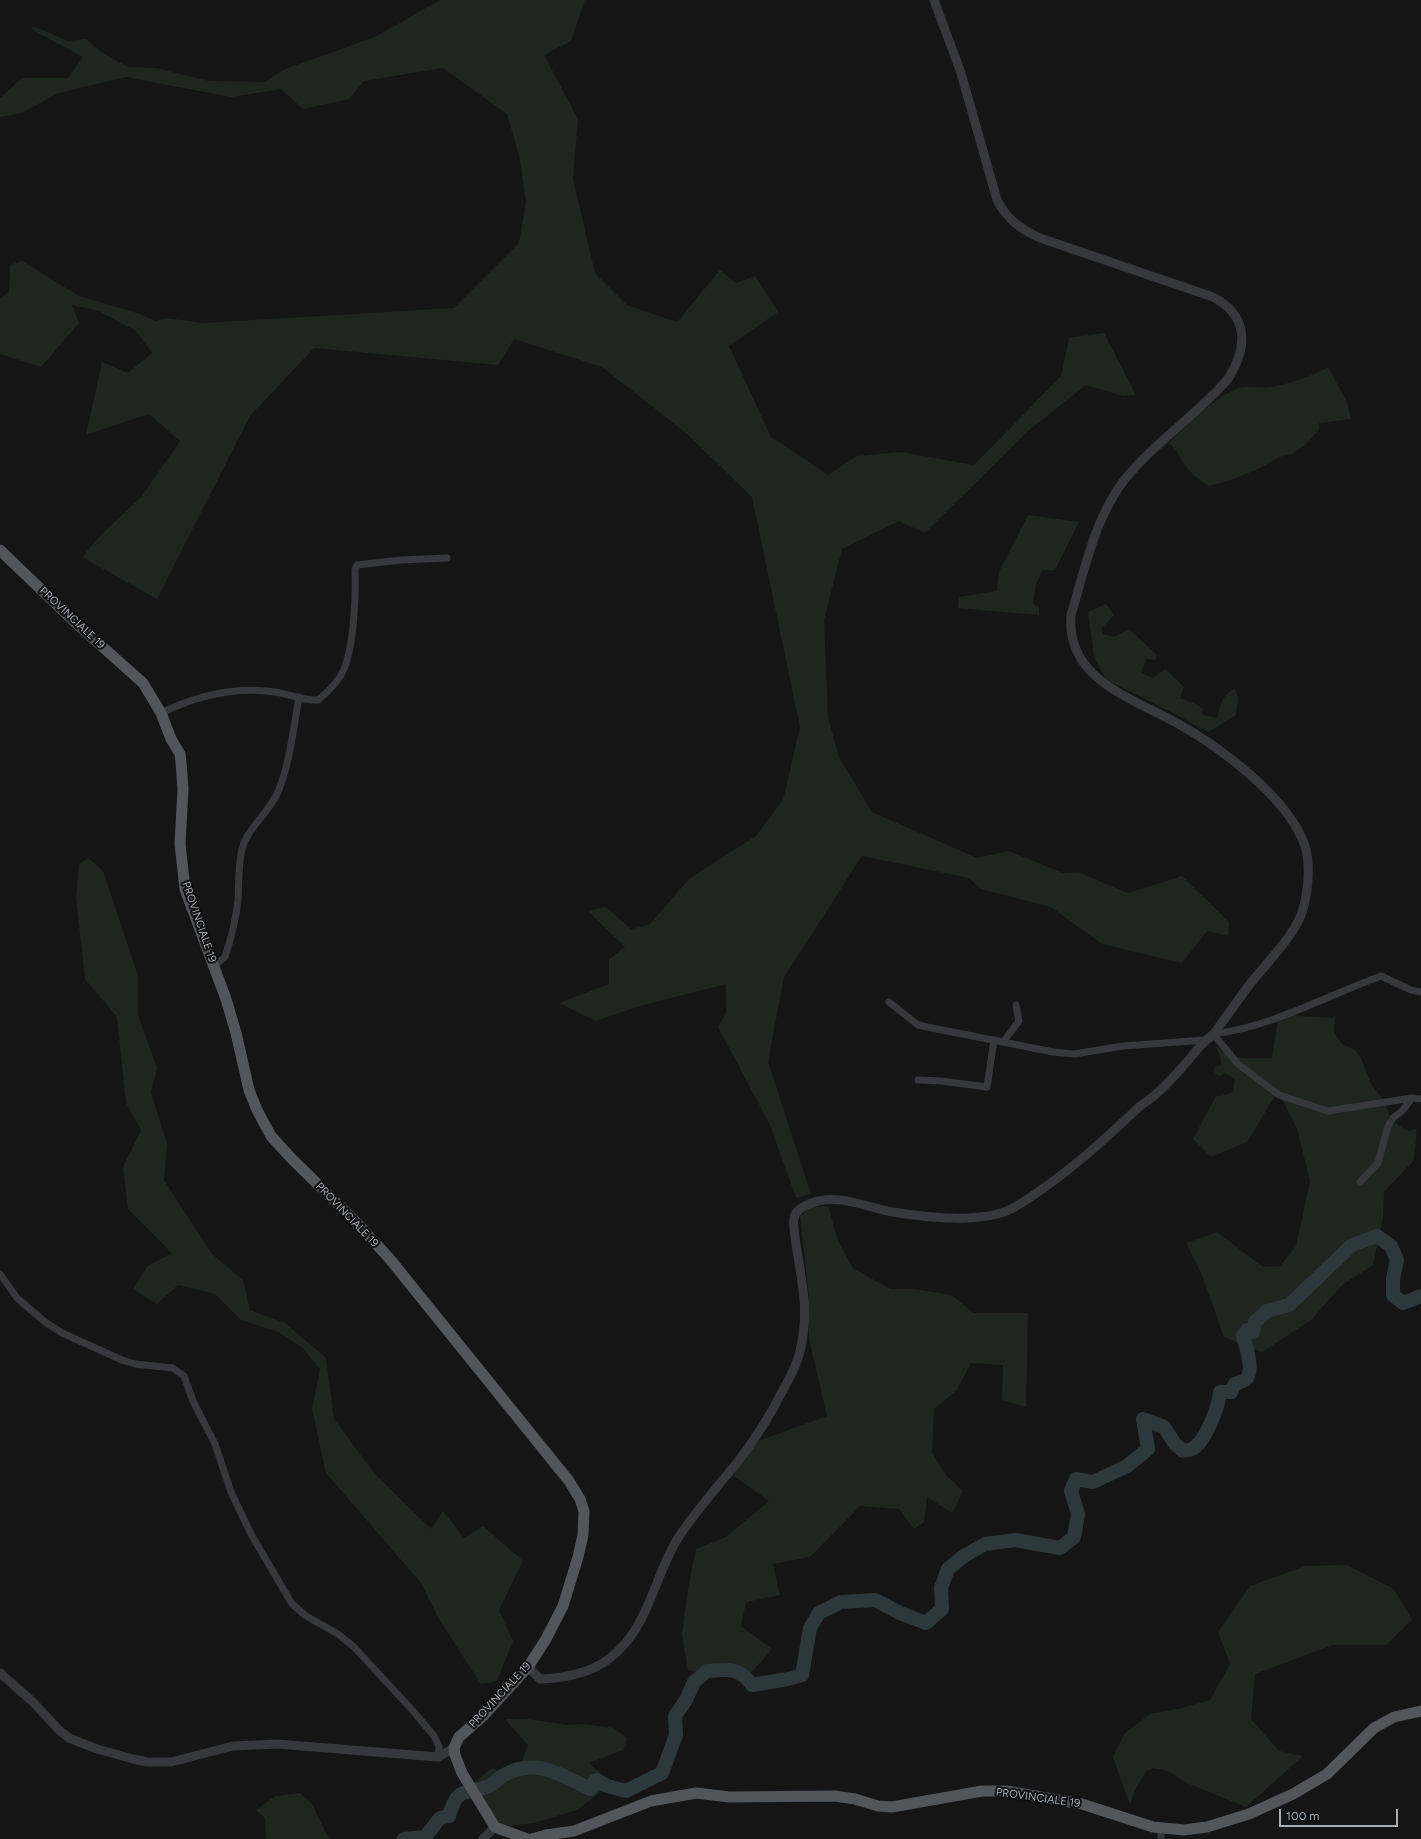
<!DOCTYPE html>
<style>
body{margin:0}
#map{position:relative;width:1421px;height:1839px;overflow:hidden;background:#151516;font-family:Figtree,sans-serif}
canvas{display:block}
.scale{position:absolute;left:1279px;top:1809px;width:119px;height:18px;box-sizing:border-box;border:2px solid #a7afb6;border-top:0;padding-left:5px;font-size:12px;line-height:14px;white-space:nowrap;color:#a7afb6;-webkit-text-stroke:3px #101011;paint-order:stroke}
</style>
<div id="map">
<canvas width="1421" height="1839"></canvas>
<div class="scale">100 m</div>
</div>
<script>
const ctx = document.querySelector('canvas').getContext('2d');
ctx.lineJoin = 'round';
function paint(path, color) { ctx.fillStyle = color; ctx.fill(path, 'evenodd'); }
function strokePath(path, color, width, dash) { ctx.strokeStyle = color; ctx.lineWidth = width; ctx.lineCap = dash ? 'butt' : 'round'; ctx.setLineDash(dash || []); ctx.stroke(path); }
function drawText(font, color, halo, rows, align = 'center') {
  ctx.font = font + ' Figtree,sans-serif'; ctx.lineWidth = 4; ctx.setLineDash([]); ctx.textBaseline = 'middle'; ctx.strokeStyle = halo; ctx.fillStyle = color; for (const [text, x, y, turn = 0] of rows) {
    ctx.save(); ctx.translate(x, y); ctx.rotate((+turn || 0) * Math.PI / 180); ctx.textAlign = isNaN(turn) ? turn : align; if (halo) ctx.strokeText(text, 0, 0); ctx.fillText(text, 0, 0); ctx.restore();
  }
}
const green = new Path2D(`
 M440 0H585L571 41 544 55 578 119 573 179 595 273 627 305 677 322 720 270 736 283 755 276 778 312 729 346 771 437 828 475 857 456 901 452 974 465 1061 376 1069 338 1104 333 1136 395 1123 396 1086 385 1028 431 925 533 899 521 842 549 824 620 828 718 839 757 872 812 977 858 1009 851 1063 873 1078 872 1128 893 1182 876 1229 922 1228 936 1207 931 1182 963 1102 944 1051 907 981 889 969 878 862 856 784 977 768 1062 811 1194 796 1198 770 1125 718 1027 726 1013V984L639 1006 596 1021 559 1003 609 984V959L625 947 588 911 606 907 631 929 649 925 689 879 756 836 783 800 800 727 752 497 686 433 602 367 514 339 498 365 314 348 250 416 157 599 82 557 100 536 142 496 180 441 149 414 86 435 102 362 128 373 152 353 136 331 99 311 72 305 79 323 41 367 0 354V299L9 291 10 265 22 261 79 296 137 313 156 321 166 318 203 323 454 308 519 243 526 201 519 155 507 114 443 68 364 81 349 99 303 109 281 89 231 97 126 77 58 93 22 113 0 117V98L22 78H68L83 57 31 29 33 26 68 41 86 39 101 52 128 67 156 68 209 81 265 82 285 69 375 37Z
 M1328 367 1347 402 1351 419 1319 423V430L1305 445 1292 454 1279 457 1258 469 1228 481 1209 486C1200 480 1192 475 1185 465 1179 457 1177 448 1168 443 1187 426 1214 398 1236 389 1247 384 1259 389 1270 387 1290 384 1310 377 1328 367Z
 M1028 515 1079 522 1055 570H1043L1036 584 1033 604 1039 607V615L958 608 959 597 997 591 999 572Z
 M1106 604 1114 615 1102 628V634L1114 637 1129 629 1157 655 1155 660 1146 659 1141 673 1153 678 1165 669 1184 687 1180 698C1189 702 1196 703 1203 709L1202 715 1217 718C1221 703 1221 697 1235 688L1238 698 1236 715 1208 732 1177 715 1107 680 1099 667 1094 656 1088 612Z
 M88 858 103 871 138 976V1015L157 1068 151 1092 167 1144 164 1180 212 1254 243 1280 250 1310 285 1323 326 1358 334 1419 374 1473 431 1529 443 1511 464 1538 483 1526 523 1561 499 1610 513 1641 497 1681 481 1684 440 1621 421 1583 326 1473 312 1409 320 1369 303 1348 278 1332 241 1320 215 1294 178 1285 157 1304 133 1289 148 1266 172 1253 128 1209 123 1167 141 1130 126 1103 117 1017 85 979 76 898 79 864Z
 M1279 1015 1335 1018 1334 1032 1342 1044 1355 1050 1360 1056 1371 1084 1382 1098 1391 1119 1402 1128 1409 1131 1417 1129 1414 1160 1384 1192 1383 1218 1373 1265 1342 1285 1311 1320 1262 1352 1224 1337 1202 1275 1186 1243 1217 1232 1263 1267 1280 1266 1296 1246 1310 1181 1297 1129 1278 1091 1247 1142 1211 1157 1193 1139 1216 1096H1221L1233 1092 1235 1079 1225 1073 1219 1076 1213 1071 1215 1067 1221 1065V1059L1216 1046 1233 1058H1272Z
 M828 1206 838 1241 853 1268 890 1289H915L951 1295 974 1313H1028L1026 1407 1002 1400 1003 1365 971 1363 957 1390 934 1409 932 1453 946 1475 963 1491 952 1513 927 1497 924 1522 914 1529 899 1509 860 1506 810 1557 773 1564 780 1595 746 1602 741 1626 772 1649 751 1673 721 1676 688 1670 682 1634 688 1589 696 1549 726 1537 769 1501 734 1476 746 1451 753 1443 827 1416 809 1339V1296L800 1216 810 1207Z
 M1347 1565 1394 1589 1412 1620 1386 1645H1333L1255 1674 1251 1719 1279 1751 1303 1756 1246 1807 1187 1783 1168 1771 1153 1768 1146 1771 1135 1790 1130 1805 1113 1757 1125 1733 1150 1714 1178 1709 1210 1700 1230 1664 1218 1632 1250 1586 1306 1566Z
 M505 1719H527L568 1725 583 1724 614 1728 627 1738 623 1750 589 1763 615 1786 643 1788 625 1796 604 1789 577 1810 534 1823 511 1826 498 1822 472 1784 492 1768 508 1775 521 1764 528 1745Z
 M300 1793 312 1804 329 1839H266L265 1818 256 1810 275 1796Z`);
const river = new Path2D(`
 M404 1839 425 1837 440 1818 449 1816C458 1785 464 1796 489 1786 495 1784 498 1778 504 1775 536 1757 561 1775 590 1789L596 1780 607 1786 626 1791 662 1773 676 1735 675 1716 686 1700 694 1682 707 1671C727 1670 739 1666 752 1685L788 1679 802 1675 810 1628 819 1613 841 1602 875 1600 900 1613 926 1623 942 1609 941 1588 948 1569 964 1556 985 1544 1015 1540 1060 1548 1074 1537 1078 1514 1071 1491 1076 1479 1093 1482 1127 1466 1148 1449 1143 1419 1164 1427 1175 1444 1183 1451C1187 1450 1192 1450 1195 1447 1206 1439 1219 1406 1220 1392H1231L1235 1384C1238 1383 1242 1382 1245 1380 1255 1372 1246 1346 1243 1336L1247 1330 1253 1332 1255 1322 1267 1311 1289 1305 1352 1245 1377 1236 1391 1246 1397 1260 1393 1279V1295L1403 1303 1421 1296`);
const minor = new Path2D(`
 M161 713C196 696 236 686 275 692 290 694 303 701 318 700 328 692 339 681 344 669 354 644 356 596 355 569L357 565 401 560 447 558
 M213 963 219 962 225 957C231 939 236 919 238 900 239 883 238 866 242 849 248 827 269 813 278 792 289 767 294 726 299 697
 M1421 992 1411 990 1381 976C1326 996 1272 1027 1213 1034L1238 1064 1279 1095 1328 1111 1412 1098 1421 1099
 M889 1002 918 1025 927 1027 1053 1052 1074 1054 1123 1046 1205 1040
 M1003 1042 1019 1021 1016 1005
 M918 1080 941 1081 987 1087 994 1040
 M1360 1182 1378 1163 1388 1126 1393 1118 1402 1111 1412 1098
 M0 1274 17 1298 45 1322 62 1333 122 1360 135 1364 173 1368 184 1376 193 1401 215 1444 231 1492 251 1534 292 1604 306 1616 338 1634 354 1647 414 1712 434 1736 439 1746 438 1757
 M1161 1839V1828`);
const tertiary = new Path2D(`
 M528 1667 540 1679C567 1678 597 1672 617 1652 650 1621 655 1575 678 1538 695 1512 716 1488 736 1464 754 1441 770 1416 783 1390 789 1379 796 1367 799 1355 812 1307 799 1275 794 1229 794 1225 793 1222 794 1218 795 1211 802 1207 809 1204 836 1192 865 1207 892 1212 917 1216 942 1219 967 1218 981 1217 996 1216 1009 1210 1020 1205 1031 1197 1041 1190 1078 1164 1106 1138 1139 1107 1145 1102 1151 1099 1156 1094 1174 1079 1188 1060 1203 1043 1207 1039 1212 1036 1215 1032 1227 1016 1238 1000 1250 984 1265 965 1292 938 1301 915 1308 896 1311 866 1305 846 1289 798 1219 746 1175 722 1130 697 1066 679 1071 615 1085 569 1095 517 1125 479 1155 442 1197 415 1228 379 1248 347 1249 316 1213 297L1040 238C1020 229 1007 219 997 200L961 73 934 0
 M0 1673 33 1702 59 1730 69 1738 97 1749 133 1759 147 1762H171L233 1746 277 1744 438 1757 454 1748
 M483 1839 495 1827`);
const primary = new Path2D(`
 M0 550 78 625 143 683 161 713 171 739 180 754 181 762 183 789 180 844 185 889 226 999 236 1033 249 1090 257 1110 271 1136 290 1157 355 1221 389 1258 569 1481 580 1499 584 1511 583 1535 578 1557 563 1606 546 1639 528 1667 484 1715 459 1737 454 1748 455 1755 462 1773 495 1827 527 1839
 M532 1839 546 1835 574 1831 651 1801 696 1793 729 1797 835 1796 855 1799 878 1806 892 1807 982 1791H1006L1082 1804 1153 1827 1184 1830 1207 1827 1249 1814 1293 1794 1327 1774 1374 1728 1394 1717 1421 1711`);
const streetNames = [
 ["PROVINCIALE 19",72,618,43],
 ["PROVINCIALE 19",199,922,71],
 ["PROVINCIALE 19",347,1215,46],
 ["PROVINCIALE 19",500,1695,-47],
 ["PROVINCIALE 19",1038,1798,8]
];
paint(green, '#1f261f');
strokePath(river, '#2d383c', 14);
strokePath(minor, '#36383b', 7);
strokePath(tertiary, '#36383b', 9);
strokePath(primary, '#52555a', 11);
drawText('11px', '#a7afb6', '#101011', streetNames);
</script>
